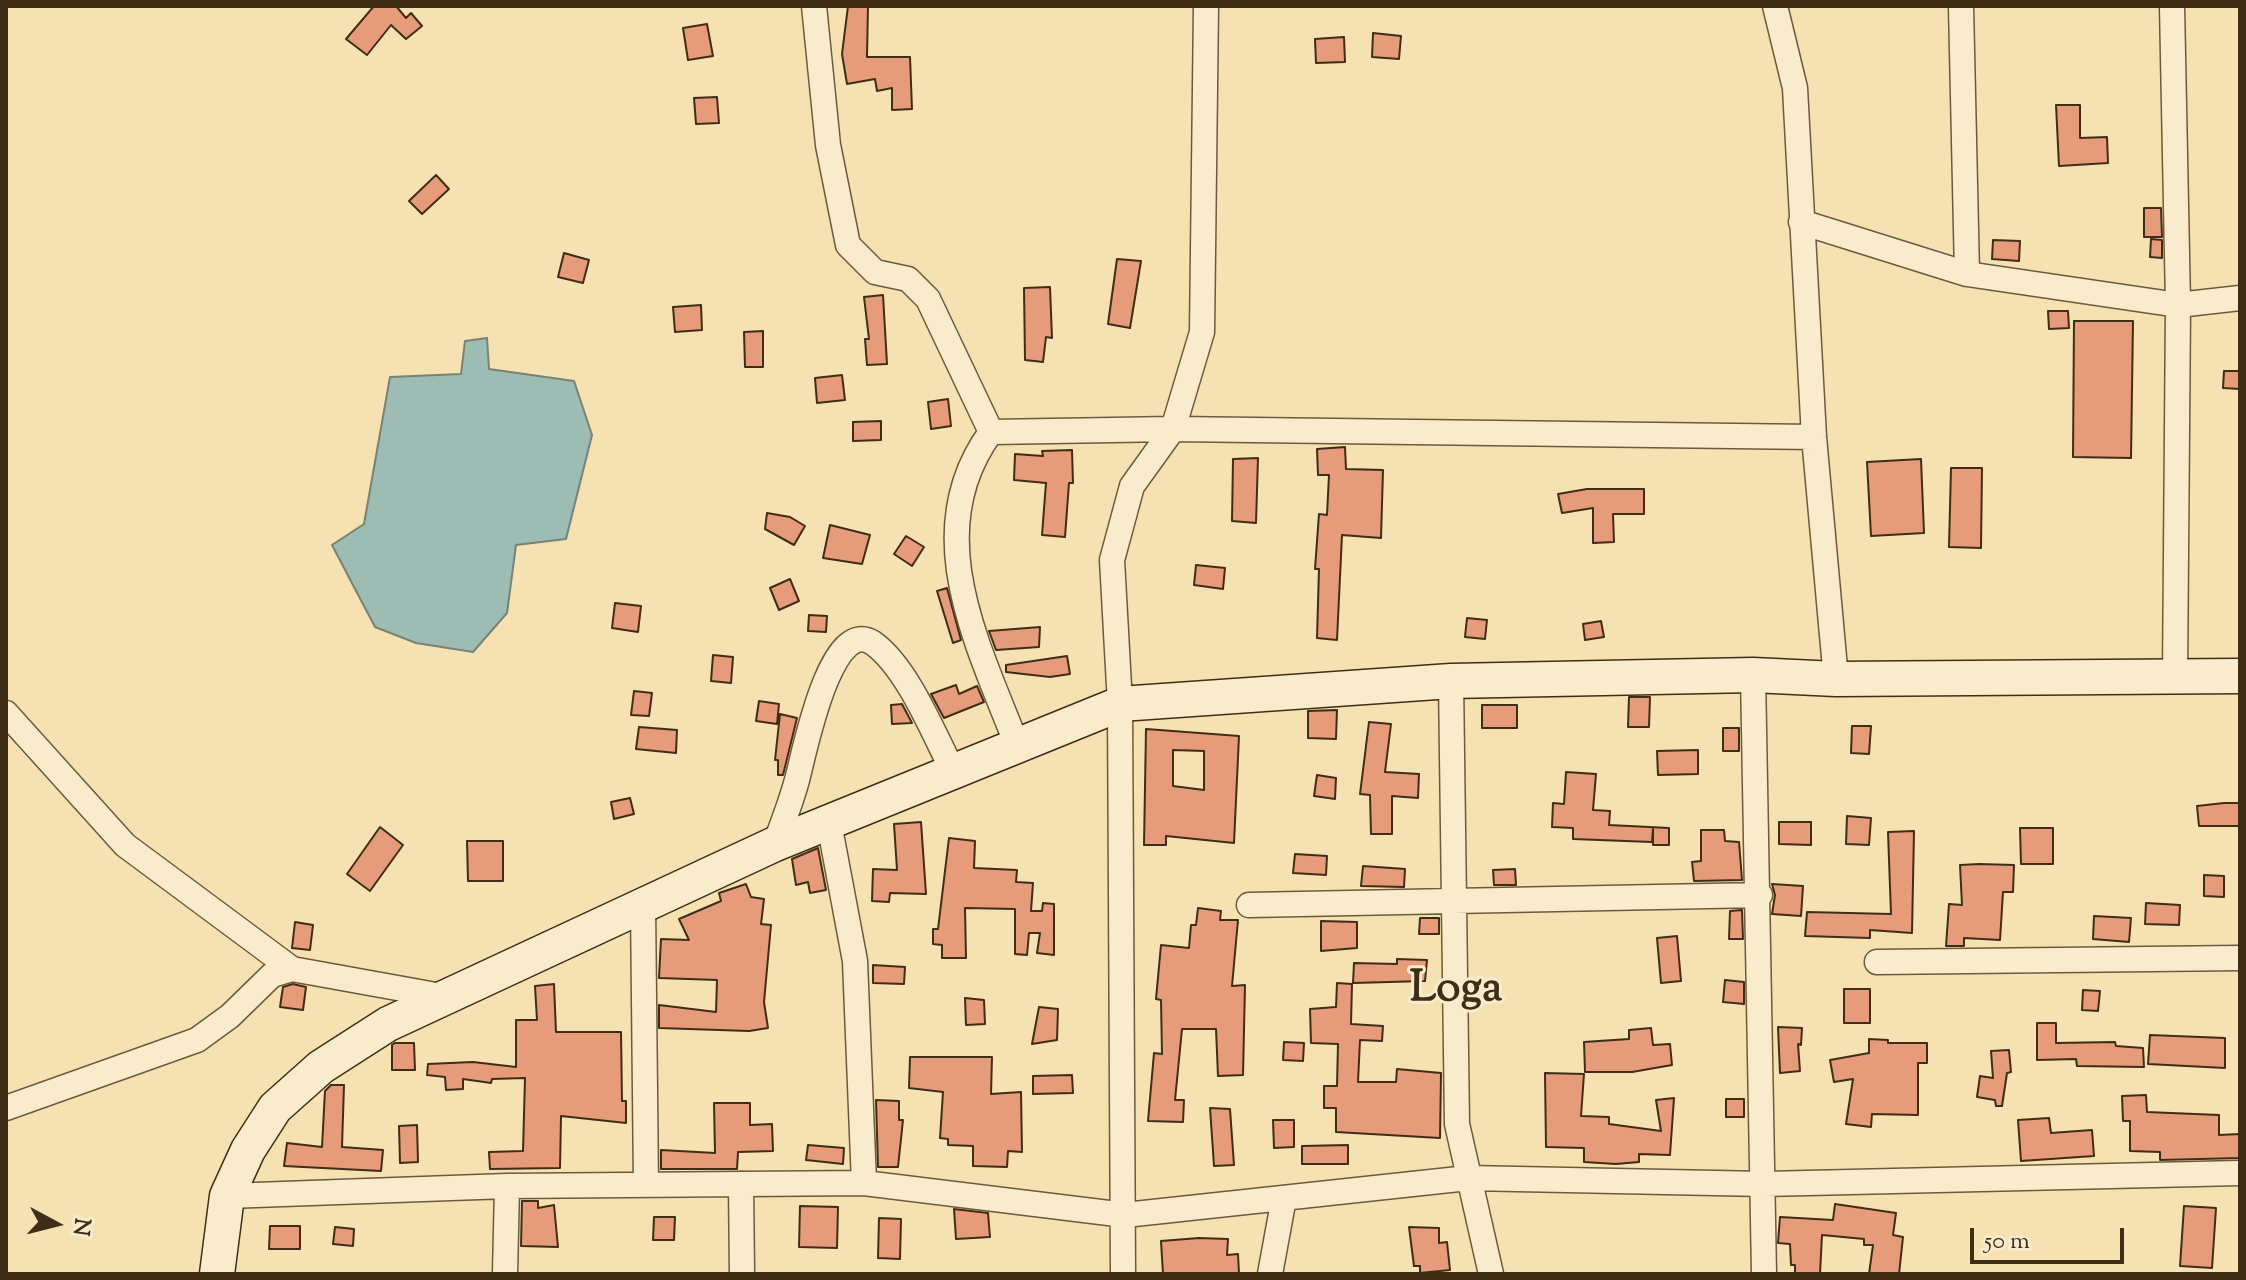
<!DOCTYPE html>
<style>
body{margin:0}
#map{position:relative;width:2246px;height:1280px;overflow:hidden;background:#f5e1b1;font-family:"Sorts Mill Goudy",serif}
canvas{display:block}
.frame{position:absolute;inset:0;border:8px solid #402d16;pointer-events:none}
.north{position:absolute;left:16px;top:1184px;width:80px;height:80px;-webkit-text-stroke:6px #f8eccc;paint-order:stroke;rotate:97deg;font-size:22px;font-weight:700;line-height:32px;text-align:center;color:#402d16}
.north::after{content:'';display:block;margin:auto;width:28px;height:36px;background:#402d16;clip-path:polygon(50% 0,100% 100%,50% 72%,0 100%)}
.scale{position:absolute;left:1970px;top:1228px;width:154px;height:36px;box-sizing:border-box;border:4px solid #402d16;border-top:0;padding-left:10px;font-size:24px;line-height:28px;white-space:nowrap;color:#402d16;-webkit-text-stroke:6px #f8eccc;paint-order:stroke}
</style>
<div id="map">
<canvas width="2246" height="1280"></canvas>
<div class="frame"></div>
<div class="north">N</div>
<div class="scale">50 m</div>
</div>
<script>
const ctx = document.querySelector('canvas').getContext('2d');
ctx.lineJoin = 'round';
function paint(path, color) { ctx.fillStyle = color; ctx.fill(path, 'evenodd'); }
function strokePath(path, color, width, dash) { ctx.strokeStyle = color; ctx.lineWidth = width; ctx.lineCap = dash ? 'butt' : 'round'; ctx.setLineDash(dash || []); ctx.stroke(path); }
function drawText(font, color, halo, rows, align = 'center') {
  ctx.font = font + ' "Sorts Mill Goudy",serif'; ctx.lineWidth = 6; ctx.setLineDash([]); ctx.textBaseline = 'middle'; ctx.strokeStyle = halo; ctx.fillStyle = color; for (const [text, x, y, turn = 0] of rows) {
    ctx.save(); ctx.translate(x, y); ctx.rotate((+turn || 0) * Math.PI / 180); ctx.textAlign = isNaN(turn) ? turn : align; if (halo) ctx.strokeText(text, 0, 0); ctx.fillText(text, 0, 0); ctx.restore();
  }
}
const water = new Path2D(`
 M487 338 489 369 574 381 592 435 566 539 516 545 507 613 473 652 416 643 375 627 332 545 364 524 390 377 461 374 465 341Z`);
const building = new Path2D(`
 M374 6H396L406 18 411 13 422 26 406 39 391 25 367 55 346 39Z
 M848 6H868L867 57H910L912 109 892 110V88L877 91 875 79 847 84 842 54Z
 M707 24 713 56 688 60 683 28Z
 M1373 33 1401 36 1399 59 1372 57Z
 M1344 37 1345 62 1316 63 1315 39Z
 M717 97 719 123 696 124 694 98Z
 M2056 105H2080V138L2107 137 2108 163 2059 166Z
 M436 175 449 189 422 214 409 201Z
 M2144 208H2161L2162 237H2144Z
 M2151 239 2162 240V258L2150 257Z
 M1993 240 2020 241 2019 261 1992 259Z
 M564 253 589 260 583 283 558 277Z
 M1117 259 1141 261 1130 328 1108 324Z
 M1050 287 1052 338 1046 337 1043 362 1025 360 1024 288Z
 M883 295 887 364 867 365 865 339H869L864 297Z
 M701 305 702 330 675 332 673 307Z
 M2048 311H2068L2069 328 2049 329Z
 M2074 321H2133L2131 458 2073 457Z
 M763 331V367H745L744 332Z
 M2224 371H2240V389L2223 388Z
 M842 375 845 400 817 403 815 378Z
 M948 399 951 426 931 429 928 402Z
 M881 421V440L853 441V422Z
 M1345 447 1346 469 1383 470 1381 538 1342 535 1337 640 1317 638 1319 569H1315L1319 514 1327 515 1329 475H1318L1317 449Z
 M1072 450 1073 483H1069L1065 537 1042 535 1046 483 1014 480 1015 454 1043 456 1042 451Z
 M1258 458 1256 523 1232 521 1233 459Z
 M1921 459 1924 533 1871 536 1867 462Z
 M1951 468H1982L1981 548 1949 547Z
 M1587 489H1644V514H1613L1614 542 1593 543V508L1562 513 1558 494Z
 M767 513 790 517 805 526 794 545 765 529Z
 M830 525 870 535 862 564 823 558Z
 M906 536 924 547 912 566 894 554Z
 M1196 565 1225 568 1223 589 1194 585Z
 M790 579 799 601 779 610 770 588Z
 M947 588 961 640 953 643 937 591Z
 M615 603 641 606 638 632 612 628Z
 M809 615 827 616 826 632 808 631Z
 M1467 618 1487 620 1485 639 1465 637Z
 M1601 621 1604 637 1585 640 1583 624Z
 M1040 627 1039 647 996 650 989 631Z
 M713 655 733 657 731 683 711 681Z
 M1067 656 1070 674 1050 677 1006 672V665Z
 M956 685 959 694 977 686 984 702 944 718 931 694Z
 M634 691 652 693 649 716 631 715Z
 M1629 697H1650L1649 727H1628Z
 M759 701 779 704 777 724 756 721Z
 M902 704 912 723 892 724 891 705Z
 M1482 705H1517V728H1482Z
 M1337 710 1336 739 1308 738V711Z
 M780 714 797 718 783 775H778V760H775Z
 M1369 722 1391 724 1385 772 1419 774 1418 798 1392 796V834H1371L1370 795 1360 794Z
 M1852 726H1871L1869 754 1851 753Z
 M639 727 677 730 676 753 636 749Z
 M1723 728H1739V751H1723Z
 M1146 729 1239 736 1234 843 1166 836V845H1144ZM1173 750 1204 751V790L1173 786Z
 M1698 750V774L1658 775 1657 751Z
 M1566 772 1596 774 1593 810 1610 811 1609 825 1669 828V845H1653V829L1652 842 1573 839V828L1552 827 1553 803 1564 804Z
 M1317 775 1336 778 1335 799 1314 796Z
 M630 798 634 814 614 819 611 802Z
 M2224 803H2240V826H2199L2197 806Z
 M1847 816 1871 818 1869 845 1846 844Z
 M921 822 926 894 890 893 889 902 872 901 873 869 897 870 894 824Z
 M1779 822H1811V845L1779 844Z
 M380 827 403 845 370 891 347 874Z
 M2020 828H2053V864H2021Z
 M1701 830H1724L1725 841 1739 842 1742 880 1694 881 1692 862 1701 861Z
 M1914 831 1912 933 1870 930V938L1805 936 1807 912 1891 914 1888 832Z
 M949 838 975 841 974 868 1017 870 1016 882 1033 883 1031 911H1042L1043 903 1054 904V955L1037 953 1040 933H1029L1027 955 1015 954V909L965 908 966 958H942V945L933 944V929H938Z
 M467 841H503V881H468Z
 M818 848 826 890 810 893 808 882 796 885 792 859Z
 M1295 854 1327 856 1326 875 1293 873Z
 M1979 864 2014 865 2013 892H2003L2000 940 1964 938V946H1946L1949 904 1962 905 1960 865Z
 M1363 866 1405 869 1404 887 1361 886Z
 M1515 869 1516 885H1494L1493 870Z
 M2204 875 2224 876V897L2204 896Z
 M746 884 751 897 764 899 761 924 771 925 764 1002 768 1028 749 1031 659 1028V1005L716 1012 717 980 659 978 661 939 689 940 679 919 721 901 719 893Z
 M1772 884 1803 886 1801 916 1772 914 1775 895Z
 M2146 903 2180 905 2179 925 2145 924Z
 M1198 908 1221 911 1220 920H1238L1232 986 1245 985 1243 1075 1218 1076 1216 1029H1182L1175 1100H1184L1183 1122 1148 1121 1154 1053 1162 1054 1161 1000 1156 999 1161 945 1189 948 1191 925H1196Z
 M1742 910 1743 939H1729L1730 911Z
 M2094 916 2131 918 2129 942 2093 939Z
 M1420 918H1439V934H1419Z
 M1321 921 1357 922V948L1321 951Z
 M295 922 313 925 310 950 292 948Z
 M1677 936 1681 981 1661 983 1657 938Z
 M1397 959 1427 960 1425 981 1353 983 1354 963 1397 964Z
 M873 965 905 967 904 984 873 983Z
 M1725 980 1744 982V1004L1723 1002Z
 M1337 983 1352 984 1351 1024 1383 1026 1382 1041 1360 1040 1358 1082H1396L1397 1069 1441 1073 1440 1138 1336 1132V1108H1324V1086H1337L1338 1044 1311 1043 1310 1009 1336 1007Z
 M293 984 306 987 303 1010 280 1007 283 987Z
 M554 984 556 1032H621L622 1101H626V1123L561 1116 560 1168 490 1169 489 1152 523 1151 525 1078 492 1079 491 1083 463 1079V1089L446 1090 445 1077 427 1075 428 1064 473 1062 516 1067V1020H537L535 986Z
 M1844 989H1870V1023H1844Z
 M2083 990 2100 991 2098 1011 2082 1010Z
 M965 998 984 1000 985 1024 966 1025Z
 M1039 1007 1058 1009 1057 1040 1032 1044Z
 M2037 1023H2056V1043L2115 1042 2116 1046 2143 1048 2144 1067 2077 1066 2076 1059 2037 1060Z
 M1778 1027 1802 1028 1801 1045 1798 1044 1800 1071 1780 1073Z
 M1651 1028 1653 1045 1670 1044 1672 1065 1632 1072H1585L1584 1042 1629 1039V1030Z
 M2150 1035 2225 1038V1068L2148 1064Z
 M1869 1039 1888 1040V1043H1927V1063H1918V1115L1872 1114 1871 1127 1846 1124 1853 1079 1834 1082 1830 1060 1869 1053Z
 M1284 1042 1304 1043 1303 1061 1283 1060Z
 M395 1043H414L415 1070H392V1045Z
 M2009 1050 2011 1072 2007 1073 2002 1106H1996L1995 1100 1977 1097 1980 1076 1993 1078 1991 1051Z
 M910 1057H992L991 1094 1021 1092 1022 1152 1008 1151 1007 1167 973 1166V1146L948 1145V1139L940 1138 943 1092 909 1088Z
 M1545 1073 1584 1074 1581 1116 1609 1117V1124L1661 1131 1656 1100 1674 1098 1670 1155 1639 1154V1162L1616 1164 1584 1162V1148L1546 1147Z
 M1072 1075 1073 1093 1033 1094V1076Z
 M331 1085H344L342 1147 383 1150 381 1171 284 1166 287 1143 322 1147 325 1091Z
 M2146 1095 2147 1112 2219 1115V1135L2240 1134V1158L2160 1160V1152L2130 1151V1121H2123L2122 1096Z
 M1726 1099H1744V1117H1726Z
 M876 1100 899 1101V1120H903L898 1167H878Z
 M714 1103H750V1125L772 1124 773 1151 738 1152 737 1169H661V1150L715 1153Z
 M1210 1108 1230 1109 1234 1165 1214 1166Z
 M2049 1118 2051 1133 2092 1130 2094 1156 2021 1161 2018 1120Z
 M1273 1120H1294V1147L1274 1148Z
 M417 1125 418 1162 400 1163 399 1126Z
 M808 1145 844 1148 843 1164 806 1160Z
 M1348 1145V1164H1302V1146Z
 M522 1201H538V1208L554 1205 558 1247 521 1246Z
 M1835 1204 1896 1213 1893 1235 1903 1237 1899 1274H1869L1873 1245H1864V1239L1822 1235 1820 1274H1795V1265H1791L1790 1244 1778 1243 1780 1217 1833 1220Z
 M800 1206 838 1207 837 1248 799 1247Z
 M2184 1206 2216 1208 2212 1268 2180 1266Z
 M954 1209 988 1213 990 1237 956 1239Z
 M654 1217H675L674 1240H653Z
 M879 1218 901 1219 900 1259 878 1258Z
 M270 1226H300V1249H269Z
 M335 1227 354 1229 353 1246 333 1244Z
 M1409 1227 1439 1228V1243L1447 1242 1450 1270 1420 1273V1266H1414Z
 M1199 1238 1228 1239 1227 1255 1238 1254 1239 1274H1163L1161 1241Z`);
const street = new Path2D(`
 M814 6 828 145 848 245 875 272 908 279 928 299 991 432
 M1775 6 1795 88 1814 437 1836 679
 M1961 6 1967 274
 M2172 6 2178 305 2175 678
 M1801 222 1967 274 2178 305 2240 298
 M1753 675 1764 1274
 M1451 681 1457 1124 1491 1274
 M6 713 125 845 292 969 447 997
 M1017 745C978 645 918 531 991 432L1173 429 1814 437
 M829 823 855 961 864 1183
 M775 844C783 823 791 802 797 780 803 759 830 614 873 643 908 668 934 735 954 773
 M1249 905 1760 895
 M643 906 646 1184
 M1877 962 2240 958
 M6 1108 197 1040 230 1016 272 975 292 969
 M741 1184 742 1274
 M227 1196 507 1186 864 1183 1125 1215 1468 1178 1764 1184 2240 1173
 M505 1274 507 1186
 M1123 1274 1120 704 1112 560 1132 486 1173 429 1202 332 1206 6
 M1270 1274 1284 1198`);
const secondary = new Path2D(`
 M217 1274 227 1196 248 1150 275 1108 321 1067 388 1024 775 844 1120 704 1451 681 1753 675 1836 679 2240 676`);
const townNames = [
 ["Loga",1456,993]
];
paint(water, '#9dbcb3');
strokePath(water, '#788374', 2);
paint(building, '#e69b7b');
strokePath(building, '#402d16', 2);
strokePath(street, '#6d5a3d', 27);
strokePath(secondary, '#402d16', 37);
strokePath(street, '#f8eccc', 24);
strokePath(secondary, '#f8eccc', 34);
drawText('bold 44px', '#402d16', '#f8eccc', townNames);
</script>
